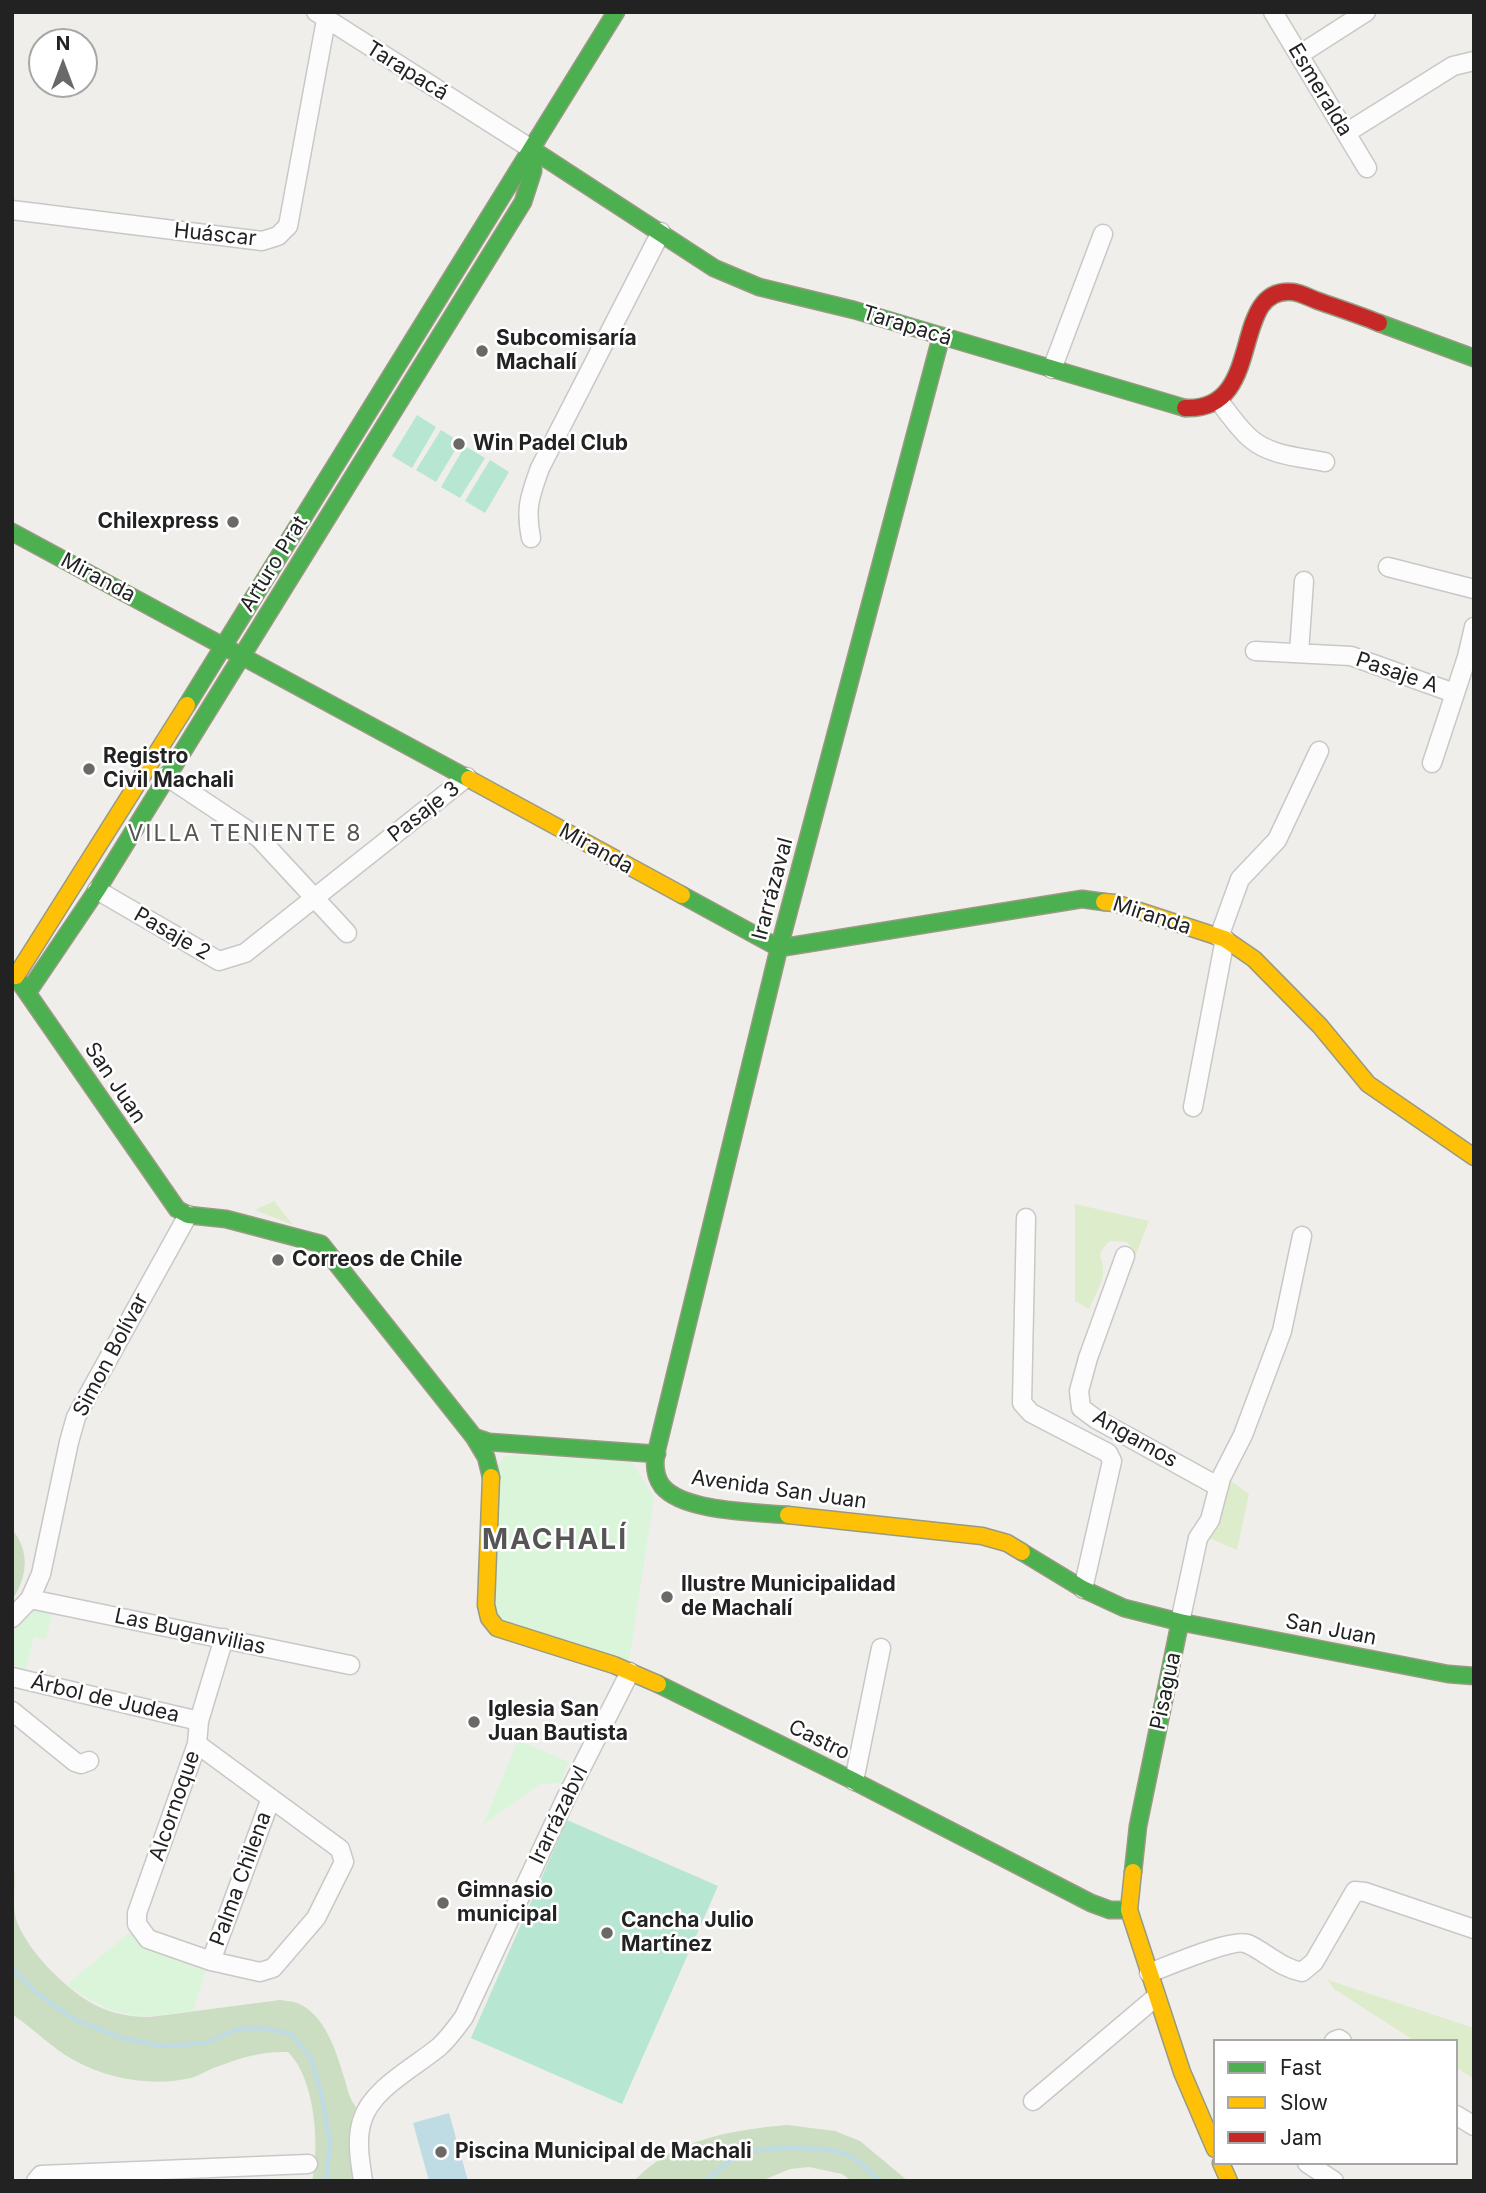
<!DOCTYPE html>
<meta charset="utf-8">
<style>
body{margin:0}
#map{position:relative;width:1486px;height:2193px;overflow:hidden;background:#f0eeeb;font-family:Inter,sans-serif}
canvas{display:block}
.frame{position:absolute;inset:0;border:14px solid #222;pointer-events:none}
.legend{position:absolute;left:1213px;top:2039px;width:245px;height:126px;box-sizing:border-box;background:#fff;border:2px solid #a7a7a7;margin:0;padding:9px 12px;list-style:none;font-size:21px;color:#222}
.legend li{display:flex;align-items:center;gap:14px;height:35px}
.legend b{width:35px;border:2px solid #a7a7a7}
.north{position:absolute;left:28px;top:28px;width:70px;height:70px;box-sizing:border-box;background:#fff;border:2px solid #a7a7a7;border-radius:50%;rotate:0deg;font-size:19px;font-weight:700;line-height:28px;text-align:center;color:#222}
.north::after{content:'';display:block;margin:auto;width:24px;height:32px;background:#6a6968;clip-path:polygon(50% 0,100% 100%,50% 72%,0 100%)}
</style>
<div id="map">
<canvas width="1486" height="2193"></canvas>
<div class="frame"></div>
<ul class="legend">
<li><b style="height:9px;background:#4caf50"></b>Fast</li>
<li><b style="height:9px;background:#ffc107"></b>Slow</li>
<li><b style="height:9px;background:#c62828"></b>Jam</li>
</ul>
<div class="north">N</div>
</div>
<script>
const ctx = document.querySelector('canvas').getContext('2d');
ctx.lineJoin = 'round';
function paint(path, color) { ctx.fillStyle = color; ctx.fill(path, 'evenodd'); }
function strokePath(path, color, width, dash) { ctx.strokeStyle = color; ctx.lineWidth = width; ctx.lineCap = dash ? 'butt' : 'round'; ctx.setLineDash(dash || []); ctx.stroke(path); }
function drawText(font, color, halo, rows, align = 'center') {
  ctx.font = font + ' Inter,sans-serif'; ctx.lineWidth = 5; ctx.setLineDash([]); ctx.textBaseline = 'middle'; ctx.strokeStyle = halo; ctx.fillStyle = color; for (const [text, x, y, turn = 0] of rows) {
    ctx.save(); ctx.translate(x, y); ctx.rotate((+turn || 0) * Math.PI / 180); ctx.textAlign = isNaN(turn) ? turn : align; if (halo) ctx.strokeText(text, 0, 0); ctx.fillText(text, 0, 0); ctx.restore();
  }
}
const grass = new Path2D(`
 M274 1201 293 1225 255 1210Z
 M1075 1204 1149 1221 1134 1259 1133 1250 1127 1242 1110 1241C1094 1257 1103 1254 1103 1271 1104 1282 1093 1299 1089 1309L1075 1301Z
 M1231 1481 1249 1494 1237 1550 1209 1538C1221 1521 1220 1499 1231 1481Z
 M1328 1980 1474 2028V2079L1456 2067V2041H1415L1334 1989Z`);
const forest = new Path2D(`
 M12 1529C30 1551 28 1577 12 1600Z
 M12 1859C18 1878 11 1900 16 1919 26 1950 68 1992 97 2006 113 2014 132 2017 150 2017L280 2000C285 2001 292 2001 297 2003 325 2014 336 2051 344 2077 348 2089 348 2097 356 2107 346 2133 350 2154 354 2181H312C320 2146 315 2078 288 2052 259 2051 237 2059 211 2069 204 2072 198 2076 191 2078 147 2088 95 2077 58 2050 43 2039 28 2025 12 2014Z
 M787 2125 835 2131 860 2141 908 2181H852L842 2174 809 2167 790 2169 761 2181H634C673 2139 733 2130 787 2125Z`);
const park = new Path2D(`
 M511 1455 631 1461 654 1498 629 1661 504 1624 492 1604 498 1465 503 1458Z
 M34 1606 53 1608 46 1639 34 1637 25 1674 12 1671V1628Z
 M518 1740 569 1762 560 1783 540 1784 483 1825Z
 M130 1932C141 1952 185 1960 207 1967L193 2011C139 2020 112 2018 67 1984Z`);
const pitch = new Path2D(`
 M417 415 436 427 412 468 392 456Z
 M441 430 460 442 436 482 416 470Z
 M465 446 485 458 460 498 441 487Z
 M490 460 509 472 485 513 465 501Z
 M567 1820 718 1886 622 2104 471 2038Z`);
const water = new Path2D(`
 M449 2113 468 2181H429L413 2123Z`);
const stream = new Path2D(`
 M12 1968 36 1992 73 2019 122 2038 161 2046 205 2043 238 2029 263 2028 291 2034 311 2058 321 2092 330 2142 326 2181
 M706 2181C716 2170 729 2161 742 2155 762 2145 830 2146 850 2156 861 2162 871 2173 880 2181`);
const street = new Path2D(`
 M316 12 533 150
 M1273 12 1367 168
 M1299 55 1366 12
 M1346 133 1453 66 1474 61
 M12 210 262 241 278 236 288 226 326 20
 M1052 369 1103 234
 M1219 401C1229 414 1239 429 1251 439 1271 456 1301 457 1325 462
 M531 538C525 508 530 496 540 468L661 232
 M1388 567 1474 589
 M1255 651 1351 656 1454 693
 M1299 653 1304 581
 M1432 763 1467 657 1474 627
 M166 776 259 838 347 933
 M97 890 219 961 245 953 467 777
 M1219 937 1240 879 1277 840 1319 751
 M1193 1107 1225 939
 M1026 1218 1022 1403 1031 1413 1108 1453 1112 1461 1083 1589
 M1125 1256 1088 1358 1079 1391 1081 1408 1096 1419 1219 1487
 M30 1599 350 1665
 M12 1618 30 1599 41 1574 69 1442 76 1417 188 1215
 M1180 1622 1198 1538 1210 1520 1221 1478 1243 1435 1282 1331 1302 1236
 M12 1677 199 1721
 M12 1711 75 1762 81 1764 89 1761
 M197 1744 340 1849 344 1862 316 1918 273 1968 260 1972 211 1961 148 1939 137 1924V1913L197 1744 199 1721 224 1638
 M854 1781 881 1648
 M211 1961 271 1798
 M1149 1973C1166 1967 1234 1937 1248 1944 1267 1953 1281 1968 1302 1972L1314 1962 1355 1891 1365 1892 1474 1929
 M1334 2041 1339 2039 1342 2041
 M1033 2101 1156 1997
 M1456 2115 1474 2126
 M1307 2163 1334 2181
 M36 2181 41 2175 308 2164
 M363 2181C360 2161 356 2140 362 2121 371 2089 415 2067 439 2047 449 2038 456 2028 464 2017L566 1798 630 1672`);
const fast = new Path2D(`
 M533 150 714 268 759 287 854 310 1185 408
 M1379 323 1474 358
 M941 337 779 948 1082 899 1104 902
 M12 532 469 779
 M187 705 616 12
 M682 895 779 948 657 1449C654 1462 654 1475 662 1486 683 1512 756 1512 788 1515
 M12 971 177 1209 188 1215 226 1219 321 1244 474 1437 486 1457 491 1477
 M28 992 97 890 523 202 533 171V157
 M474 1437 489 1442 657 1454
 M1022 1552 1083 1589 1124 1608 1180 1622 1138 1826 1133 1872
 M1180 1622 1448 1674 1474 1676
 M658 1684 854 1781 1091 1903 1110 1910H1129`);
const slow = new Path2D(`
 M469 779 682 895
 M1104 902 1115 903 1225 939 1254 959 1320 1026 1368 1084 1474 1157
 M16 976 187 705
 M491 1477 486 1605 489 1618 497 1628 614 1665 658 1684
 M788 1515 982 1536 1007 1543 1022 1552
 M1133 1872 1129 1910 1182 2072 1215 2149
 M1221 2163 1229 2181`);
const jam = new Path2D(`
 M1185 408C1267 412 1228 285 1293 292 1301 293 1310 298 1318 301 1338 308 1359 315 1379 323`);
const markers = [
 [482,351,7,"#6a6968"],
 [459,444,7,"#6a6968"],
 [233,522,7,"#6a6968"],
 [89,769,7,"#6a6968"],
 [278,1260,7,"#6a6968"],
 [667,1597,7,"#6a6968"],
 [474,1722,7,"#6a6968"],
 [443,1903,7,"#6a6968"],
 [607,1933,7,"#6a6968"],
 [441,2152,7,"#6a6968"]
];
const streetNames = [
 ["Tarapacá",407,71,32],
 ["Esmeralda",1320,90,59],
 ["Huáscar",215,235,6],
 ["Tarapacá",907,326,17],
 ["Arturo Prat",274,564,-58],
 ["Miranda",98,578,28],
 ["Pasaje A",1397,673,19],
 ["Pasaje 3",424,812,-38],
 ["Miranda",596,849,29],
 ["Irarrázaval",773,889,-75],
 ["Miranda",1152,916,18],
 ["Pasaje 2",172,934,30],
 ["San Juan",115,1083,56],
 ["Simon Bolívar",111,1355,-62],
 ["Angamos",1135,1439,30],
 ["Avenida San Juan",779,1490,8],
 ["San Juan",1331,1630,11],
 ["Las Buganvilias",190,1632,12],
 ["Pisagua",1166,1691,-78],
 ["Árbol de Judea",105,1699,13],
 ["Castro",819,1740,26],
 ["Alcornoque",175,1806,-71],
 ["Irarrázabvl",559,1815,-64],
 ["Palma Chilena",241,1879,-70]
];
const poiNames = [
 ["Subcomisaría",496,339],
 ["Machalí",496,363],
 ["Win Padel Club",473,444],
 ["Chilexpress",219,522,"right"],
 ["Registro",103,757],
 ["Civil Machali",103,781],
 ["Correos de Chile",292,1260],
 ["Ilustre Municipalidad",681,1585],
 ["de Machalí",681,1609],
 ["Iglesia San",488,1710],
 ["Juan Bautista",488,1734],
 ["Gimnasio",457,1891],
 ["municipal",457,1915],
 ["Cancha Julio",621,1921],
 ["Martínez",621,1945],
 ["Piscina Municipal de Machali",455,2152]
];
const neighbourhoodNames = [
 ["VILLA TENIENTE 8",245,834]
];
const districtNames = [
 ["MACHALÍ",555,1541]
];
paint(grass, '#ddeccb');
paint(forest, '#cbdec1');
paint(park, '#daf5da');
paint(pitch, '#b7e6d2');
paint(water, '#bfdbe3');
strokePath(stream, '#bfdbe3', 4.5);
strokePath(street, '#c9c8c7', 21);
strokePath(fast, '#999a82', 19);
strokePath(slow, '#999a82', 19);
strokePath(jam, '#999a82', 19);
strokePath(street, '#fdfcfc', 18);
strokePath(fast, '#4caf50', 16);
strokePath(slow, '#ffc107', 16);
strokePath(jam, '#c62828', 16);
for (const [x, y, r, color] of markers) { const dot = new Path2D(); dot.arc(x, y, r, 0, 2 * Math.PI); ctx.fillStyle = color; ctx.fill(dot); strokePath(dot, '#fff', 2.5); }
drawText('21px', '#222', '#fff', streetNames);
drawText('bold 21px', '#222', '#fff', poiNames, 'left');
ctx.letterSpacing = '2px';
drawText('23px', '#555', '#fff', neighbourhoodNames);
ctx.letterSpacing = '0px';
ctx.letterSpacing = '2px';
drawText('bold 28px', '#555', '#fff', districtNames);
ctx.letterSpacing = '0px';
</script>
